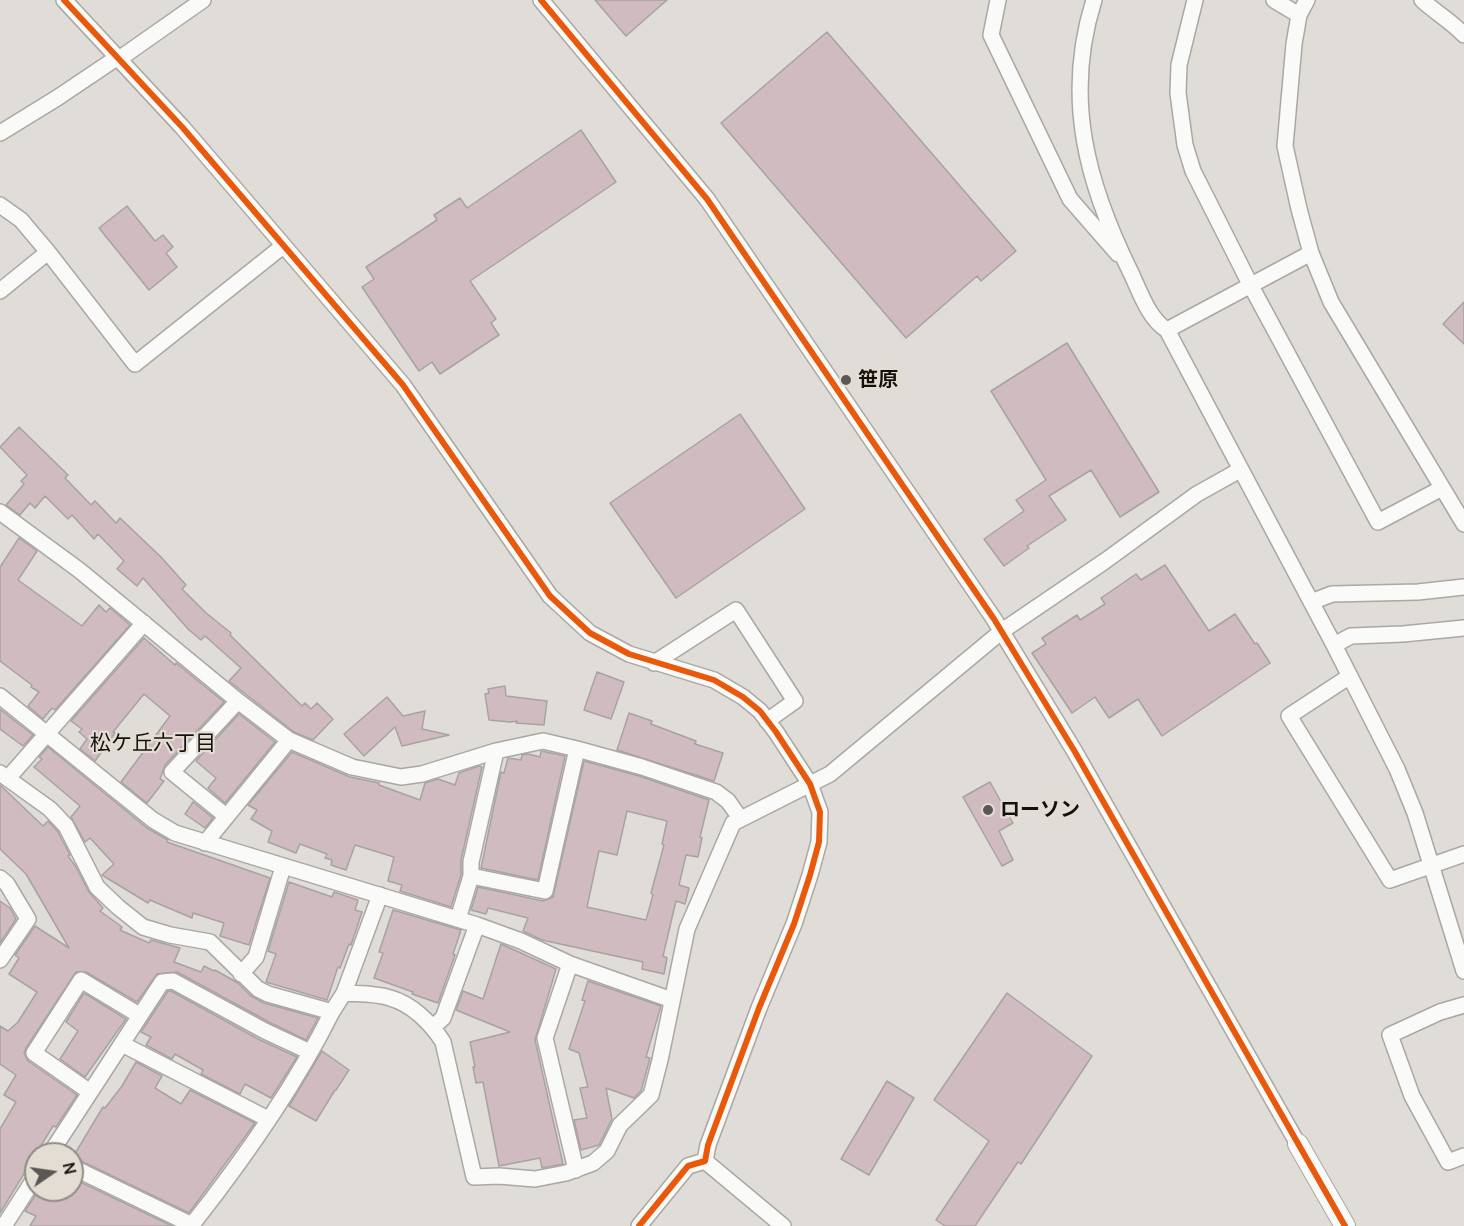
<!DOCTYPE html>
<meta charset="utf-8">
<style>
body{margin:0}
#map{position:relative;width:1464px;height:1226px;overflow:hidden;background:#e0dcd7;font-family:Manrope,sans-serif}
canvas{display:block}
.north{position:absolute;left:24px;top:1142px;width:60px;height:60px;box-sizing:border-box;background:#e4ddd3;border:2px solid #908b84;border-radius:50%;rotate:77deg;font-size:16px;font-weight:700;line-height:24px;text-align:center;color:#13100d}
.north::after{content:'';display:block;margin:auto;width:21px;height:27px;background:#5b5754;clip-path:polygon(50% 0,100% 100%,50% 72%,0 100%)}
</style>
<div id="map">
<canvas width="1464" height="1226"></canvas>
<div class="north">N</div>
</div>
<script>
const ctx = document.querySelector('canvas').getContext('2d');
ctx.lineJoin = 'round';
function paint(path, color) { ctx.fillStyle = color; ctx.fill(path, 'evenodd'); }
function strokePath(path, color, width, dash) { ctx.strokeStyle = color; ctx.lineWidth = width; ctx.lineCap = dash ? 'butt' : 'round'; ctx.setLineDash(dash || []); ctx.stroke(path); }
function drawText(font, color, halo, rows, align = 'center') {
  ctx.font = font + ' Manrope,"Noto Sans JP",sans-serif'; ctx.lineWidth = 4.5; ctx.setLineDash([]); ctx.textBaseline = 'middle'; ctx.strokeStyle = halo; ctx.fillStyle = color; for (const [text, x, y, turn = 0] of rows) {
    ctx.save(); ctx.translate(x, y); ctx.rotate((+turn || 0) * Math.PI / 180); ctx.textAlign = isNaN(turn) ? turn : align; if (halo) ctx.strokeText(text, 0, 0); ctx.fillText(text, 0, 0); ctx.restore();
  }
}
const building = new Path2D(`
 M595 0H667L626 36Z
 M827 32 1016 251 981 281 977 276 906 338 721 123Z
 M581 130 616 182 470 281 496 319 491 323 499 335 440 374 432 362 419 371 362 287 374 279 366 267 437 220 434 215 460 198 467 208Z
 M127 206 155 241 163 235 173 247 166 253 177 267 149 290 99 228Z
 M1464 302V344L1443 324Z
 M1067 343 1159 492 1120 517 1091 470 1049 496 1066 520 1027 546 1029 548 1004 566 984 539 1024 511 1016 500 1046 480 991 391Z
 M740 414 805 509 676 598 610 503Z
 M19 427 68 475 65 478 91 505 95 501 116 523 120 518 161 557 186 585 182 589 205 612 231 633 230 635 302 706 305 703 311 709 317 703 333 719 313 740 294 732 229 681 241 668 205 636 201 640 189 630 143 578 137 586 117 569 124 561 98 534 94 539 72 515 68 519 45 496 35 508 30 503 20 515 6 505 24 484 21 481 27 475 0 447Z
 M19 538 37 551 18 580 82 626 99 605 106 612 110 608 130 625 55 710 52 708 43 719 28 706 39 692 31 687 32 685 0 661V567Z
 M1165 565 1209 631 1235 614 1255 644 1257 643 1270 663 1162 736 1138 699 1109 718 1095 697 1072 713 1032 653 1046 644 1042 638 1077 615 1080 620 1105 604 1101 598 1136 574 1141 580Z
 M144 638 175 665 176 663 224 702 165 765 160 779 164 781 147 803 121 782 170 716 144 694 113 732 115 733 95 761 80 749 87 739 79 732 82 729 71 721Z
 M597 672 624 682 611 719 584 710Z
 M505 686 506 696 547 701 544 725 516 723 517 721 510 722 489 720 485 694 489 693 488 689Z
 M387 697 403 716 425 711 422 729 449 735 402 746 395 727 364 756 344 734Z
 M0 709 33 735 23 746 0 729Z
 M629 713 652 721 651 724 696 741 695 744 723 753 714 781 617 750Z
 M239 714 275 742 225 803 208 788 216 778 196 761Z
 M48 747 147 828 168 840 167 842 270 878 249 945 220 936 224 923 193 913 192 918 150 900 148 903 102 875 114 864 90 838 85 842 71 817 80 806 34 767 42 759 39 757Z
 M541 751 565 756 538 880 481 868 501 772 504 773 508 758 521 760 522 755 528 754 540 757Z
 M292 752 350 777 379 783V785L420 800 425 783 438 779 455 785 459 773 479 766 482 767 461 860V875L451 907 400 891 402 885 388 881 394 857 355 845 346 870 331 865 332 860 325 858 327 854 300 844 296 853 268 842 272 831 251 819 257 810 248 805Z
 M584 761 639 776 709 800 700 837 702 838 698 857 686 855 679 885 689 888 685 904 676 901 663 956 667 958 664 974 642 969 643 962 542 940 523 931 528 918 488 908 486 914 471 910 478 887 543 901 553 897ZM627 811 667 821 662 844 664 845 651 893 653 895 646 920 587 907 599 851 617 855Z
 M990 782 1013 823 999 831 1013 860 1002 866 963 797Z
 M0 785 43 826 48 821 58 832 70 855 68 856 76 867 89 892 103 908 100 911 122 927 120 930 149 943 151 940 180 948 174 962 201 972 204 966 214 971 215 970 238 983 251 996 264 1003 318 1018 306 1040 269 1022 177 972 157 974 137 1002 86 972H76L26 1048 24 1053 28 1061 77 1095 56 1127 53 1126 0 1213V1129L16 1102 4 1095 16 1075 0 1064V1026L8 1031 18 1022 37 992 9 974 19 958 15 955 35 926 69 948 26 874 0 849Z
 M193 802 213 818 205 828 185 814Z
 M289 882 332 897 334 892 358 900 355 910 362 912 351 945 349 944 340 968 338 967 327 1000 266 982 276 954 268 951Z
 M0 901 10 908 16 919 0 943Z
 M393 910 461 930 453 954 455 955 438 1003 412 994 413 992 374 978 383 953 379 952Z
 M501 944 556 969 535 1040 563 1164 542 1168 540 1158 499 1166 483 1082 476 1083 473 1067H475L470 1042 510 1032 456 1010 463 991 483 999Z
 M588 981 661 1006 646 1057 650 1058 641 1091 634 1098 606 1088 612 1119 599 1145 581 1150 574 1120 587 1118 580 1088 588 1087 579 1053 569 1049 585 1001 582 1000Z
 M168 991H171L260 1040 297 1057 271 1098 245 1084 240 1094 201 1074 203 1070 175 1054 172 1059 146 1045 151 1037 141 1032Z
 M84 993 126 1019 85 1077 60 1059 78 1031 66 1022Z
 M1007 993 1092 1056 1021 1164 1018 1162 975 1226H945L936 1220 989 1141 934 1100Z
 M322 1051 349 1070 336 1090H335L316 1121 289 1106Z
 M136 1062 162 1076 155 1088 181 1104 190 1090 255 1123 189 1213 73 1157 103 1107 105 1108 122 1086Z
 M887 1081 914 1098 869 1175 841 1159Z
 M72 1178 172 1226H30L36 1216 25 1211 39 1190H72Z`);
const minor = new Path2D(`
 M64 0 183 128 403 385 550 596 590 633 629 654 714 680 743 697 760 711 776 732 810 784 820 812 819 842 810 875 794 924 759 1008 708 1145 705 1161 688 1166 639 1226
 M541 0 707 199 994 619 1075 752 1298 1144
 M998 0 991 35 1070 199 1118 254
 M1094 0C1063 98 1087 184 1131 273 1140 292 1149 319 1167 330L1334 645 1397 769 1415 813 1464 971
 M1195 0 1179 65 1178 93 1185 145 1193 171 1251 286 1378 522 1442 488
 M1274 0 1299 15
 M1307 0 1299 15 1294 44 1285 146 1299 209 1311 253 1331 302 1464 524
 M1422 0C1436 13 1451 21 1464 35
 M119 59 203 0
 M0 133 57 98 118 57
 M0 205 21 220 48 252 135 364 283 246
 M0 291 48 252
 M1167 330 1311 253
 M0 512 79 570 238 701 289 740 352 767 401 777 422 774 496 751 543 741 577 749 642 767 716 792 728 801 740 818
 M1311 602 1332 594 1418 592 1464 587
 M1334 645 1351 636 1403 634 1464 628
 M654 663 736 610 795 701 767 721
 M1350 676 1289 716 1390 880 1464 854
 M0 696 153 820 175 833 477 925 521 941 570 964 672 1000
 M0 773 50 809 66 826 97 887 118 907 143 927 170 935 210 942 258 989 268 994 332 1012 344 993 380 895
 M9 777 144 623
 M226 816 172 772 238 701
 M205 843 289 740
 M471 876 545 891 577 749
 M0 878 7 884 28 919 0 960
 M458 919 471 876V862L496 751
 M570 964 545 1038 576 1170
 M241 974 256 957 283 867
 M344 993C358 994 376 993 390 998 412 1004 431 1023 443 1042L474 1177 499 1176 535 1179 566 1173 593 1163 607 1151 620 1125 651 1095 660 1060 687 929 733 823 830 774 1002 631 1105 561 1197 494 1240 470
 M1464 1005 1440 1012 1390 1035 1412 1096 1448 1162 1464 1156
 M433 1027 443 1018 477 925
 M122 1044 268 1119
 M90 1092 34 1053 81 980 139 1015
 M50 1154 162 982 173 981 265 1031 310 1052
 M705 1161 783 1226
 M72 1167 192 1225
 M4 1226 36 1176
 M191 1226C244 1159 294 1088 332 1012`);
const tertiary = new Path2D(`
 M1298 1144 1345 1226`);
const cycleway = new Path2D(`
 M64 0 183 128 403 385 550 596 590 633 629 654 714 680 743 697 760 711 776 732 810 784 820 812 819 842 810 875 794 924 759 1008 708 1145 705 1161 688 1166 639 1226
 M541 0 707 199 994 619 1075 752 1345 1226`);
const markers = [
 [846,380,6,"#5b5754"],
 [988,810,6,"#5b5754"]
];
const poiNames = [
 ["笹原",858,380],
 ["ローソン",1000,810]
];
const neighbourhoodNames = [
 ["松ケ丘六丁目",153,744]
];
paint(building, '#d0bbc0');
strokePath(building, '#a7a3a2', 1.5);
strokePath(minor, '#aba8a3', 18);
strokePath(tertiary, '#aba8a3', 22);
strokePath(minor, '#fafaf9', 15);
strokePath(tertiary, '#fafaf9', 20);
strokePath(cycleway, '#e8590c', 6);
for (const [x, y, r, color] of markers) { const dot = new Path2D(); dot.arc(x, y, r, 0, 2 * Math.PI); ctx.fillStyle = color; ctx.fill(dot); strokePath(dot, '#e4ddd3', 2); }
drawText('bold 20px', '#13100d', '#e4ddd3', poiNames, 'left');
drawText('21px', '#13100d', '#e4ddd3', neighbourhoodNames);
</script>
